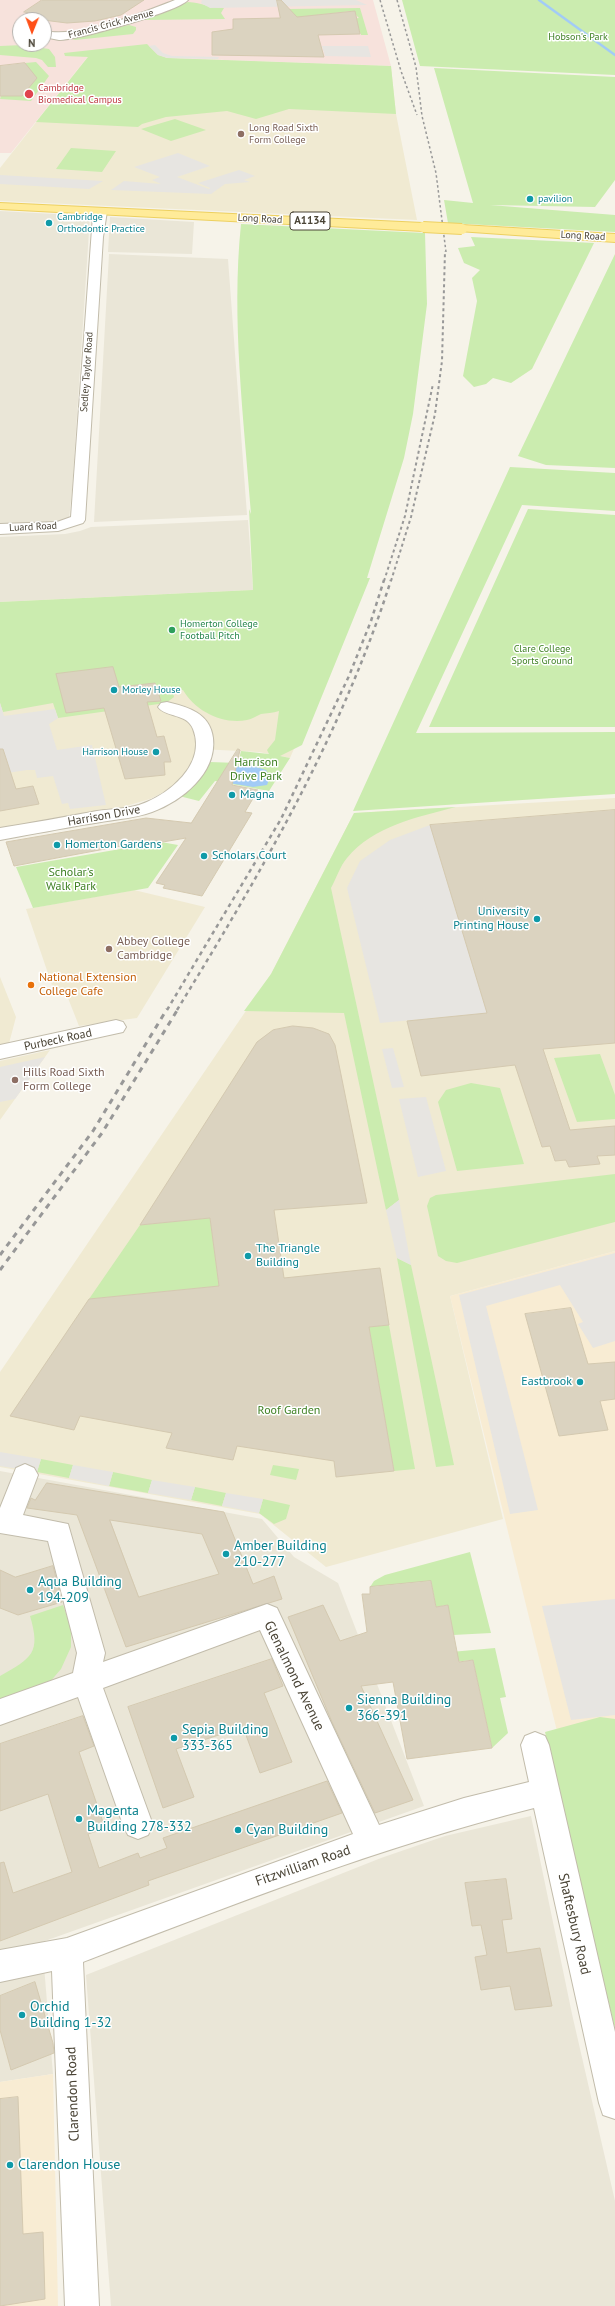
<!DOCTYPE html>
<style>
body{margin:0}
#map{position:relative;width:615px;height:2306px;overflow:hidden;background:#f6f3e9;font-family:"PT Sans",sans-serif}
canvas{display:block}
.north{position:absolute;left:12px;top:12px;width:40px;height:40px;box-sizing:border-box;background:#fff;border:1px solid #b7b4af;border-radius:50%;rotate:181deg;font-size:11px;font-weight:700;line-height:16px;text-align:center;color:#4a4436}
.north::after{content:'';display:block;margin:auto;width:14px;height:18px;background:#ff4f17;clip-path:polygon(50% 0,100% 100%,50% 72%,0 100%)}
</style>
<div id="map">
<canvas width="615" height="2306"></canvas>
<div class="north">N</div>
</div>
<script>
const ctx = document.querySelector('canvas').getContext('2d');
ctx.lineJoin = 'round';
function paint(path, color) { ctx.fillStyle = color; ctx.fill(path, 'evenodd'); }
function strokePath(path, color, width, dash) { ctx.strokeStyle = color; ctx.lineWidth = width; ctx.lineCap = dash ? 'butt' : 'round'; ctx.setLineDash(dash || []); ctx.stroke(path); }
function drawText(font, color, halo, rows, align = 'center') {
  ctx.font = font + ' "PT Sans",sans-serif'; ctx.lineWidth = 3; ctx.setLineDash([]); ctx.textBaseline = 'middle'; ctx.strokeStyle = halo; ctx.fillStyle = color; for (const [text, x, y, turn = 0] of rows) {
    ctx.save(); ctx.translate(x, y); ctx.rotate((+turn || 0) * Math.PI / 180); ctx.textAlign = isNaN(turn) ? turn : align; if (halo) ctx.strokeText(text, 0, 0); ctx.fillText(text, 0, 0); ctx.restore();
  }
}
const residential = new Path2D(`
 M0 211 90 216 72 491 69 519 60 524 0 526Z
 M110 217 194 222 192 254 108 252Z
 M109 254 228 259 247 515 94 522Z
 M248 520 253 590 0 602V537L65 534 80 531 91 527Z
 M0 1471 262 1519 294 1557 338 1583 424 1806 42 1942 53 2074 0 2082Z
 M531 1816 572 2014 615 2201V2306H111L86 1975 381 1858 445 1836Z`);
const commercial = new Path2D(`
 M615 1251V1783L570 1784 450 1296Z
 M53 2074 58 2306H0V2082Z`);
const education = new Path2D(`
 M89 55 391 66 396 114 417 220 0 201V168Z
 M364 588 290 758 259 752 200 749 196 766 170 789 150 799 119 808 0 828V602L253 590Z
 M615 798V1251L450 1296 503 1519 326 1567 260 1514 0 1467V1372L271 974 354 813Z
 M134 890 205 907 137 1018 79 1026 66 993 53 988 26 909Z
 M0 977 16 1017 7 1051 0 1052Z
 M50 1050 0 1120V1061Z`);
const medical = new Path2D(`
 M0 0H373L391 66 89 55 11 153H0ZM20 20H44V44H20Z`);
const green = new Path2D(`
 M402 0H615V75L420 66Z
 M188 2C203 3 209 8 224 8L221 13 225 19 143 20Z
 M360 8 368 35H361L358 27H332L330 21 359 18 352 11 291 18 289 9Z
 M129 25 136 27V30L133 34 75 40 70 38Z
 M147 44 158 55 167 58 391 66 396 114 289 109 256 119 227 111 166 117 142 124 138 127 36 122 88 57 65 56 64 53Z
 M23 45 49 49 55 57 56 67H48L42 60 36 58 0 55V46Z
 M36 62 49 76 31 101 0 99 1 96H22L36 79 25 63Z
 M434 68 615 77V180L595 207 490 205 615 215V232L448 223 444 200 473 203Z
 M175 119 206 130 171 141 141 129Z
 M71 148 116 151 102 172 56 169Z
 M241 224 425 233 427 304 413 414 404 458 367 578H370L302 745 280 756 290 758 269 791 215 781 199 801 179 796 203 775 210 762 238 763 241 751 269 754 267 750 275 740 279 711C273 713 266 713 261 714 256 716 252 719 247 720 223 725 195 711 183 690L173 692 174 697 166 703 58 718 53 703 3 712 0 703V602L253 590 249 509 251 514C244 418 231 321 241 224Z
 M471 237 594 243 532 369 511 383 493 378 486 384 474 387 463 376 477 301 472 278 480 270 464 263 458 248 475 246Z
 M615 254V468L546 465 518 456Z
 M510 467 615 473V511L522 505 416 733 615 732V794L353 811Z
 M528 509 615 515V727H429Z
 M456 807C418 817 373 826 347 858 340 866 336 879 331 888L399 1200 386 1210 344 1013 244 1011 271 974 354 813Z
 M161 842 178 845 148 888 33 908 16 867Z
 M600 1054 615 1095V1119L577 1122 554 1058Z
 M471 1083 500 1088 524 1164 457 1171 438 1102 446 1090Z
 M615 1174V1222L457 1263 446 1261 438 1256 427 1206 430 1198 436 1195Z
 M210 1218 219 1286 89 1299 140 1225Z
 M397 1258 411 1265 454 1465 436 1467Z
 M389 1325 415 1469 394 1471 369 1327Z
 M41 1459 73 1465 69 1478 37 1472Z
 M273 1465 299 1469 296 1480 270 1475Z
 M113 1472 152 1480 148 1493 109 1486Z
 M195 1487 226 1493 222 1506 191 1500Z
 M263 1499 290 1505 286 1519 274 1524 259 1513Z
 M470 1552 491 1633 453 1635 447 1605 436 1607 431 1581 370 1587 374 1581 385 1575Z
 M63 1605 71 1628V1647L61 1669 49 1683 0 1704V1676C32 1658 41 1653 30 1616Z
 M495 1648 506 1697 500 1698 508 1733 492 1748 473 1660 431 1664 429 1654Z
 M600 1717 615 1719V2029L545 1732Z`);
const parking = new Path2D(`
 M202 0H356L367 5 210 8 201 3Z
 M155 45 163 53 172 56 219 57 218 59 168 58 158 55 149 46Z
 M322 46H368L371 57 325 56Z
 M178 153 210 166 177 177 209 189 210 188 198 183 239 170 255 176 244 180 250 182 225 184 211 194 111 190 124 181 161 184 152 180 160 177 134 167Z
 M0 175 103 181 89 189 0 184Z
 M0 703 4 716 55 709 58 718 49 724 57 750 92 745 106 805 70 809 68 803 62 804 53 776 37 778 35 770H27L0 774Z
 M430 825 487 1013 380 1023 347 888 360 861 390 840Z
 M393 1048 404 1087 392 1088 382 1049Z
 M45 1057 15 1099 0 1102V1067Z
 M426 1097 446 1171 418 1177 399 1099Z
 M399 1200 411 1265 397 1258 386 1210Z
 M615 1253V1341L593 1348 578 1324 583 1322 560 1285 486 1306 538 1510 510 1514 459 1295Z
 M0 1452 41 1459 37 1472 0 1466Z
 M73 1465 113 1472 109 1486 69 1478Z
 M152 1480 195 1487 191 1500 148 1493Z
 M226 1493 263 1499 259 1513 222 1506Z
 M615 1599V1715L571 1720 542 1606Z`);
const water = new Path2D(`
 M250 765 266 770 270 777 267 785 253 787 229 783V768Z`);
const stream = new Path2D(`
 M539 0 615 55`);
const building = new Path2D(`
 M42 0H144L121 15 95 21 67 23 43 20 45 19 33 16 37 14 24 12Z
 M277 0H281L297 17 355 11 360 34 318 35 324 57 212 55V32L233 29V19L280 18Z
 M25 63 37 78 22 96H0V66Z
 M113 667 119 687 155 683 161 701 147 702 157 737 164 736 171 762H164L165 775 125 779 104 708 66 713 56 674Z
 M0 749H3L16 789 33 786 39 804 0 811Z
 M238 749 240 750 232 785 258 790 245 812 252 813 202 896 163 888 165 885 156 883 186 838 122 849 121 846 14 866 6 842 146 818 191 823Z
 M615 810V1043L543 1049 570 1130 615 1126V1155L597 1156 600 1164 569 1167 566 1160 555 1161 550 1146 542 1147 515 1065 421 1076 407 1021 487 1013 430 825Z
 M293 1026 313 1028 329 1034 335 1045 367 1203 274 1210 284 1278 380 1268 389 1325 369 1327 394 1471 336 1477 334 1461 237 1446 233 1460 166 1448 172 1433 80 1416 74 1430 10 1416 89 1299 219 1286 210 1218 140 1225 257 1042 273 1030Z
 M571 1308 588 1364 615 1362V1399L600 1401 608 1430 559 1436 525 1314Z
 M47 1483 224 1512 253 1584 274 1576 282 1599 126 1647 77 1515 27 1508 31 1498 35 1500ZM110 1520 202 1534 219 1574 139 1597Z
 M53 1566 62 1602 18 1615 0 1608V1570L15 1577Z
 M431 1581 436 1607 448 1605 459 1662 473 1660 492 1748 407 1759 393 1682 361 1686 413 1800 375 1813 332 1722 288 1617 323 1605 340 1641 367 1632 362 1594H370V1587Z
 M272 1659 283 1686 264 1693 292 1762 260 1773 243 1727 176 1749 194 1797 163 1808 128 1707Z
 M83 1716 94 1746 79 1752 105 1828 88 1834 99 1868 138 1853 140 1858 167 1848 163 1838 327 1781 342 1813 148 1881 149 1885 0 1941V1863L4 1862 13 1893 72 1872 48 1794 0 1811V1744Z
 M506 1879 512 1919 502 1920 507 1953 540 1948 552 2006 515 2010 510 1986 481 1990 475 1957 487 1955 481 1925 472 1926 465 1883Z
 M35 1982 53 2043 54 2053 11 2070 0 2030V1996Z
 M18 2097 23 2234 43 2232 45 2299 0 2306V2099Z`);
const minor = new Path2D(`
 M175 0H188C177 12 77 40 59 40 54 39 49 38 44 37V31C82 38 139 14 175 0Z
 M101 208 107 211 103 237 85 520 83 523 58 531 0 534V524L57 522 71 517 93 215 97 209Z
 M167 702C188 707 210 713 213 738 217 773 182 801 152 812 136 818 118 819 101 822 68 827 34 834 0 840V828C32 823 64 817 97 811 110 809 126 809 139 805 169 795 207 764 193 729 187 713 166 718 158 707L161 703Z
 M116 1020 123 1022 126 1027 123 1032 0 1059V1045Z
 M25 1464 34 1468 38 1475 23 1515 68 1524 105 1653 103 1662 267 1604 277 1608 379 1825 464 1798 529 1782 521 1745 525 1736 535 1732 545 1736 549 1745 615 2032V2119L603 2115 599 2103 534 1808C380 1847 231 1905 83 1962L99 2306H65L52 1971 0 1982V1950L67 1938 353 1834 260 1630 103 1688 153 1825 148 1835 138 1839 128 1835 123 1825 78 1697 0 1725V1699L73 1673 77 1653 48 1541 0 1533V1508L16 1468Z`);
const major = new Path2D(`
 M0 203 423 223 429 227 423 231 0 209Z
 M462 225 615 234V242L458 231 456 229 458 227Z`);
const railFar3 = new Path2D(`
 M380 0 401 71 417 115
 M397 0 416 67 422 116 436 173 446 252`);
const railFar2 = new Path2D(`
 M384 581 405 516 433 384
 M391 581 411 517 435 414 442 361 445 251`);
const railFar1 = new Path2D(`
 M167 1010 281 819 349 676 371 621 384 580
 M177 1010C261 873 342 734 391 580`);
const rail = new Path2D(`
 M0 1255 93 1131 167 1009
 M0 1270 102 1133 178 1009`);
const majorBridge = new Path2D(`
 M423 227 462 229`);
const markers = [
 [29,94,5,"#e0444e"],
 [241,134,4,"#8d6e63"],
 [530,199,4,"#0f9aa8"],
 [49,223,4,"#0f9aa8"],
 [172,630,4,"#2e9e5b"],
 [114,690,4,"#0f9aa8"],
 [156,752,4,"#0f9aa8"],
 [232,795,4,"#0f9aa8"],
 [57,845,4,"#0f9aa8"],
 [204,856,4,"#0f9aa8"],
 [537,919,4,"#0f9aa8"],
 [109,949,4,"#8d6e63"],
 [31,985,4,"#e8710a"],
 [15,1080,4,"#8d6e63"],
 [248,1256,4,"#0f9aa8"],
 [580,1382,4,"#0f9aa8"],
 [226,1554,4,"#0f9aa8"],
 [30,1590,4,"#0f9aa8"],
 [349,1708,4,"#0f9aa8"],
 [174,1738,4,"#0f9aa8"],
 [79,1819,4,"#0f9aa8"],
 [238,1830,4,"#0f9aa8"],
 [22,2015,4,"#0f9aa8"],
 [10,2165,4,"#0f9aa8"]
];
const farStreetnames = [
 ["Francis Crick Avenue",111,24,-15],
 ["Long Road",260,219,3],
 ["Long Road",583,236,3],
 ["Sedley Taylor Road",87,372,-86],
 ["Luard Road",33,527,-3]
];
const farParknames = [
 ["Hobson's Park",578,37],
 ["Clare College",542,649],
 ["Sports Ground",542,661]
];
const farHealthnames = [
 ["Cambridge",38,88],
 ["Biomedical Campus",38,100]
];
const farEducationnames = [
 ["Long Road Sixth",249,128],
 ["Form College",249,140]
];
const farCulturenames = [
 ["pavilion",538,199],
 ["Cambridge",57,217],
 ["Orthodontic Practice",57,229],
 ["Morley House",122,690],
 ["Harrison House",148,752,"right"]
];
const farLeisurenames = [
 ["Homerton College",180,624],
 ["Football Pitch",180,636]
];
const shields = [
 [310,221,40]
];
const shieldNames = [
 ["A1134",310,221]
];
const parkNames = [
 ["Harrison",256,763],
 ["Drive Park",256,777],
 ["Scholar's",71,873],
 ["Walk Park",71,887],
 ["Roof Garden",289,1411]
];
const cultureNames = [
 ["Magna",240,795],
 ["Homerton Gardens",65,845],
 ["Scholars Court",212,856],
 ["University",529,912,"right"],
 ["Printing House",529,926,"right"],
 ["The Triangle",256,1249],
 ["Building",256,1263],
 ["Eastbrook",572,1382,"right"]
];
const streetNames = [
 ["Harrison Drive",104,816,-10],
 ["Purbeck Road",58,1040,-12]
];
const educationNames = [
 ["Abbey College",117,942],
 ["Cambridge",117,956],
 ["Hills Road Sixth",23,1073],
 ["Form College",23,1087]
];
const foodNames = [
 ["National Extension",39,978],
 ["College Cafe",39,992]
];
const nearCulturenames = [
 ["Amber Building",234,1546],
 ["210-277",234,1562],
 ["Aqua Building",38,1582],
 ["194-209",38,1598],
 ["Sienna Building",357,1700],
 ["366-391",357,1716],
 ["Sepia Building",182,1730],
 ["333-365",182,1746],
 ["Magenta",87,1811],
 ["Building 278-332",87,1827],
 ["Cyan Building",246,1830],
 ["Orchid",30,2007],
 ["Building 1-32",30,2023],
 ["Clarendon House",18,2165]
];
const nearStreetnames = [
 ["Glenalmond Avenue",294,1676,64],
 ["Fitzwilliam Road",303,1866,-19],
 ["Shaftesbury Road",574,1924,77],
 ["Clarendon Road",73,2094,-92]
];
paint(residential, '#eae6d7');
paint(commercial, '#f8ecd3');
paint(education, '#f0ead2');
paint(medical, '#f7e2dc');
paint(green, '#cbecaf');
paint(parking, '#e7e5e1');
paint(water, '#a2cbf6');
strokePath(stream, '#a2cbf6', 2.5);
paint(building, '#dbd3c0');
strokePath(building, '#d4c9b0', 1);
strokePath(minor, '#c2bcab', 2);
strokePath(major, '#edd060', 2);
paint(minor, '#fff');
paint(major, '#ffeb99');
strokePath(railFar3, '#989898', 1.5, [2.5, 2.5]);
strokePath(railFar2, '#989898', 2, [3, 3]);
strokePath(railFar1, '#989898', 2.5, [4, 4]);
strokePath(rail, '#989898', 3, [5.5, 5.5]);
strokePath(majorBridge, '#edd060', 12, []);
strokePath(majorBridge, '#ffeb99', 10);
for (const [x, y, r, color] of markers) { const dot = new Path2D(); dot.arc(x, y, r, 0, 2 * Math.PI); ctx.fillStyle = color; ctx.fill(dot); strokePath(dot, '#fff', 1.5); }
drawText('10px', '#4a4436', '#fff', farStreetnames);
drawText('10px', '#3f8124', '#fff', farParknames);
drawText('10px', '#be3a42', '#fff', farHealthnames, 'left');
drawText('10px', '#785e54', '#fff', farEducationnames, 'left');
drawText('10px', '#0d838f', '#fff', farCulturenames, 'left');
drawText('10px', '#27864d', '#fff', farLeisurenames, 'left');
for (const [x, y, w] of shields) { const box = new Path2D(); box.roundRect(x - w / 2, y - 9, w, 18, 3); ctx.fillStyle = '#fff'; ctx.fill(box); strokePath(box, '#4a4436', 1); }
drawText('bold 11px', '#4a4436', null, shieldNames);
drawText('12px', '#3f8124', '#fff', parkNames);
drawText('12px', '#0d838f', '#fff', cultureNames, 'left');
drawText('12px', '#4a4436', '#fff', streetNames);
drawText('12px', '#785e54', '#fff', educationNames, 'left');
drawText('12px', '#c56008', '#fff', foodNames, 'left');
drawText('14px', '#0d838f', '#fff', nearCulturenames, 'left');
drawText('14px', '#4a4436', '#fff', nearStreetnames);
</script>
